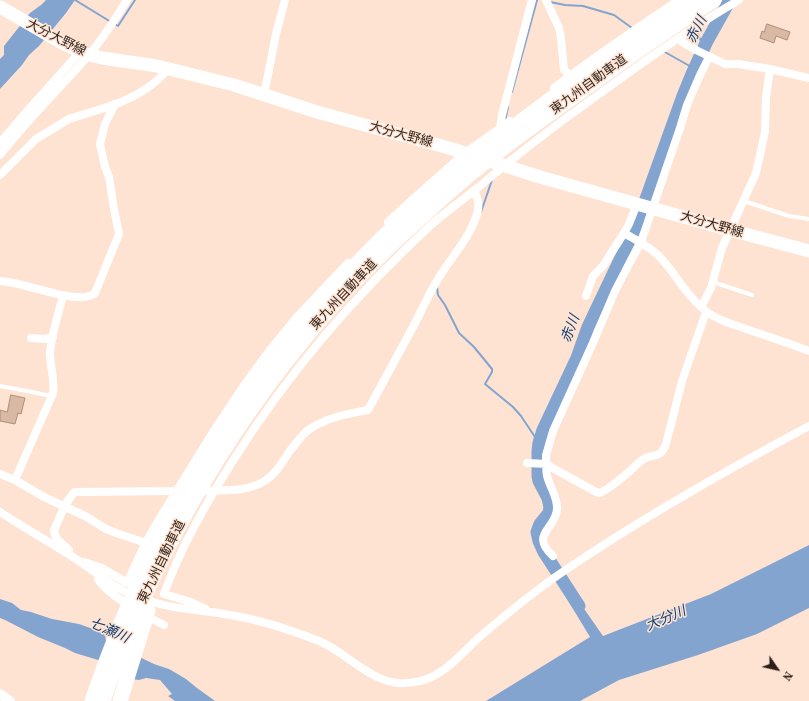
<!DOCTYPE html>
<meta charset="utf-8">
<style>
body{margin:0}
#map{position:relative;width:809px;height:701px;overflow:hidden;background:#fee3d3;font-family:"Source Serif 4",serif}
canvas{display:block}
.north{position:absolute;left:757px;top:649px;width:40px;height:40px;-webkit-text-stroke:3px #fee3d3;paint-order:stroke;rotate:124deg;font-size:11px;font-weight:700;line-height:16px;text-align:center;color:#2b1f17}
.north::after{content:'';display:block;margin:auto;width:14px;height:18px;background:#2b1f17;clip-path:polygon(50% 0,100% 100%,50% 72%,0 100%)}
</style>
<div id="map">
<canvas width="809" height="701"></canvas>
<div class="north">N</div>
</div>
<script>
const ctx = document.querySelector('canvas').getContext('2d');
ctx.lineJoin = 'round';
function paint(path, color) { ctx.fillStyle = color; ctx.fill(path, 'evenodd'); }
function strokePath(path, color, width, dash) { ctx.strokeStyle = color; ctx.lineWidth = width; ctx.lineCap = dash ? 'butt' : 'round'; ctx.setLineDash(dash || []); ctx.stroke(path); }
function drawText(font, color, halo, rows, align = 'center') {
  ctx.font = font + ' "Source Serif 4","Noto Sans JP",serif'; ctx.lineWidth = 3; ctx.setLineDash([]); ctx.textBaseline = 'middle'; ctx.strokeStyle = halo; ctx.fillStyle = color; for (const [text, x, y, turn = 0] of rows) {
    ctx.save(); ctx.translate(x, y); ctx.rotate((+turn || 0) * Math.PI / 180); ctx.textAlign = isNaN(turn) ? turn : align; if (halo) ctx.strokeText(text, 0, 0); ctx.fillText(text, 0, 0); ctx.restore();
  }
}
const water = new Path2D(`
 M46 0H75L66 13 39 46 29 55 22 65 0 89V59L4 55V46L30 13 41 5Z
 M809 545V608L757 634 698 655 619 680 580 701H486L590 637 564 594 571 590 603 636 711 594Z
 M0 599 12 603 21 610 31 612 52 619 79 624 93 629H99L105 634 106 641 154 664 169 669 186 679 197 688 215 701H219H175L168 696 172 694 160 680 146 678 139 680 131 679 98 660 75 653 65 648 38 637 5 620 0 618Z`);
const stream = new Path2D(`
 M75 0 111 22
 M550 2 565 5 583 6 614 15 632 28
 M115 24 118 26 135 0
 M696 30 704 48
 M663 51 695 69
 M512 92 537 0
 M505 121 508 107
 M481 212 492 180
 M437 287 438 295 445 305 459 333 474 347 492 369V372L485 384 513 407 521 416 539 443`);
const river = new Path2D(`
 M579 606 544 552 539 541 537 532 540 524 549 513 550 507 548 498 539 481 538 476V451L539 443 543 430 577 358 588 327 637 224 683 96 692 74 707 41 730 0`);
const building = new Path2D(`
 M767 24 790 32 787 40 776 36 774 43 760 38 762 31 764 32Z
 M11 395 25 398 21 414 18 413 15 424 0 421V410L7 412Z`);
const service = new Path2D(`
 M744 201 789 216 809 219
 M713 282 752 295
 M0 386 32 392 51 396`);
const minor = new Path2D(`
 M546 0 559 28 561 38 564 70 570 75
 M679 38 682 42 698 51 725 64H738L770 69 766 97 765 132 756 173 722 248 711 288 701 307
 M770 69 809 78
 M554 88C594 57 637 28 679 0
 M264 95 276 34 285 0
 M500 128 502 115 532 0
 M0 143 21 118 80 52
 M0 155C27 120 59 89 88 56 103 39 115 19 127 0
 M0 175 36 139 69 119C96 110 126 104 150 86 157 81 163 75 168 69
 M388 222 412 200 465 153 510 121
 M624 233C636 240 649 246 659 256 676 274 687 297 707 312 718 321 733 324 746 329 767 336 788 343 809 351
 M0 281C7 282 15 283 22 285 37 288 83 305 95 293L119 234 114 209 109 177 105 167 100 144 105 124 115 104
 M586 296 593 276 603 266 624 233 629 224 637 204
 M706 312 682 381 666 444C659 461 653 452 642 460 638 463 634 467 630 471 621 479 612 487 600 493L596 492 549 466 546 462V455L553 431 592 345 615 291 630 262 641 242 680 128 687 105 700 75 709 57
 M31 338 45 339 53 337
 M527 463 547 464C543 480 558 493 557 509 556 529 529 534 553 556
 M0 474 15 480 44 497 85 516 106 529 116 533 146 543
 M15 480 53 393C55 379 50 367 50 353 51 335 59 313 63 295
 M197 491C219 490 243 493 263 482 275 475 282 463 289 452 295 445 300 437 307 431 324 418 347 414 368 410 383 382 398 355 413 327 420 314 426 300 434 286 447 261 469 241 477 214 480 205 478 198 474 191
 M0 512C26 529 53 544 79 561 95 572 109 584 126 592 135 596 146 600 156 603 179 610 206 610 230 615 261 620 291 630 319 641 354 656 377 693 420 681 446 675 463 651 483 634 509 612 536 590 564 571 642 518 725 471 809 426
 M69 550C63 544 54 539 54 530 59 520 66 499 75 492L179 491
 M84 562 102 568 127 583 146 542 161 516 213 432 245 384 269 351 297 317 348 263
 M98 579C105 590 119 599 130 606
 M206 609 191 602 164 594C181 546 207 502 234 459 289 372 356 294 432 224 446 212 461 201 475 190 514 157 554 126 595 97 642 63 689 29 739 0
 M143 614 152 619 164 625`);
const tertiary = new Path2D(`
 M0 694 10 701`);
const primary = new Path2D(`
 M0 7 64 44 85 54 102 58 157 66 234 85 317 112 449 148 540 177 730 230 809 251`);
const motorway = new Path2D(`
 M92 701C110 647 132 594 157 543 173 509 193 477 214 445 260 375 312 309 371 249 398 221 429 195 459 170 534 109 613 53 693 0
 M103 701C154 551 235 414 341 296 357 278 374 262 391 245 412 226 433 206 455 187 491 156 530 128 569 100 616 66 664 32 714 0
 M120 701 148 611`);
const streetNames = [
 ["大分大野線",56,38,27],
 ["東九州自動車道",589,85,-36],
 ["大分大野線",401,135,15],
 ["大分大野線",712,225,16],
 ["東九州自動車道",344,295,-47],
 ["東九州自動車道",162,562,-64]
];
const waterNames = [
 ["赤川",697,30,-63],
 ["赤川",571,329,-69],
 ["大分川",666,619,-23],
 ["七瀬川",109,631,24]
];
paint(water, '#83a4cf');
strokePath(stream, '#83a4cf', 2);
strokePath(river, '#83a4cf', 13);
paint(building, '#d9b8a4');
strokePath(building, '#ae8f7c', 1);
strokePath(service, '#fff', 4);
strokePath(minor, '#fff', 8);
strokePath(tertiary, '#fff', 10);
strokePath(primary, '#fff', 13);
strokePath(motorway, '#fff', 15);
drawText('13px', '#2b1f17', '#fee3d3', streetNames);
drawText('italic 14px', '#0e3c71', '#fee3d3', waterNames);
</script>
